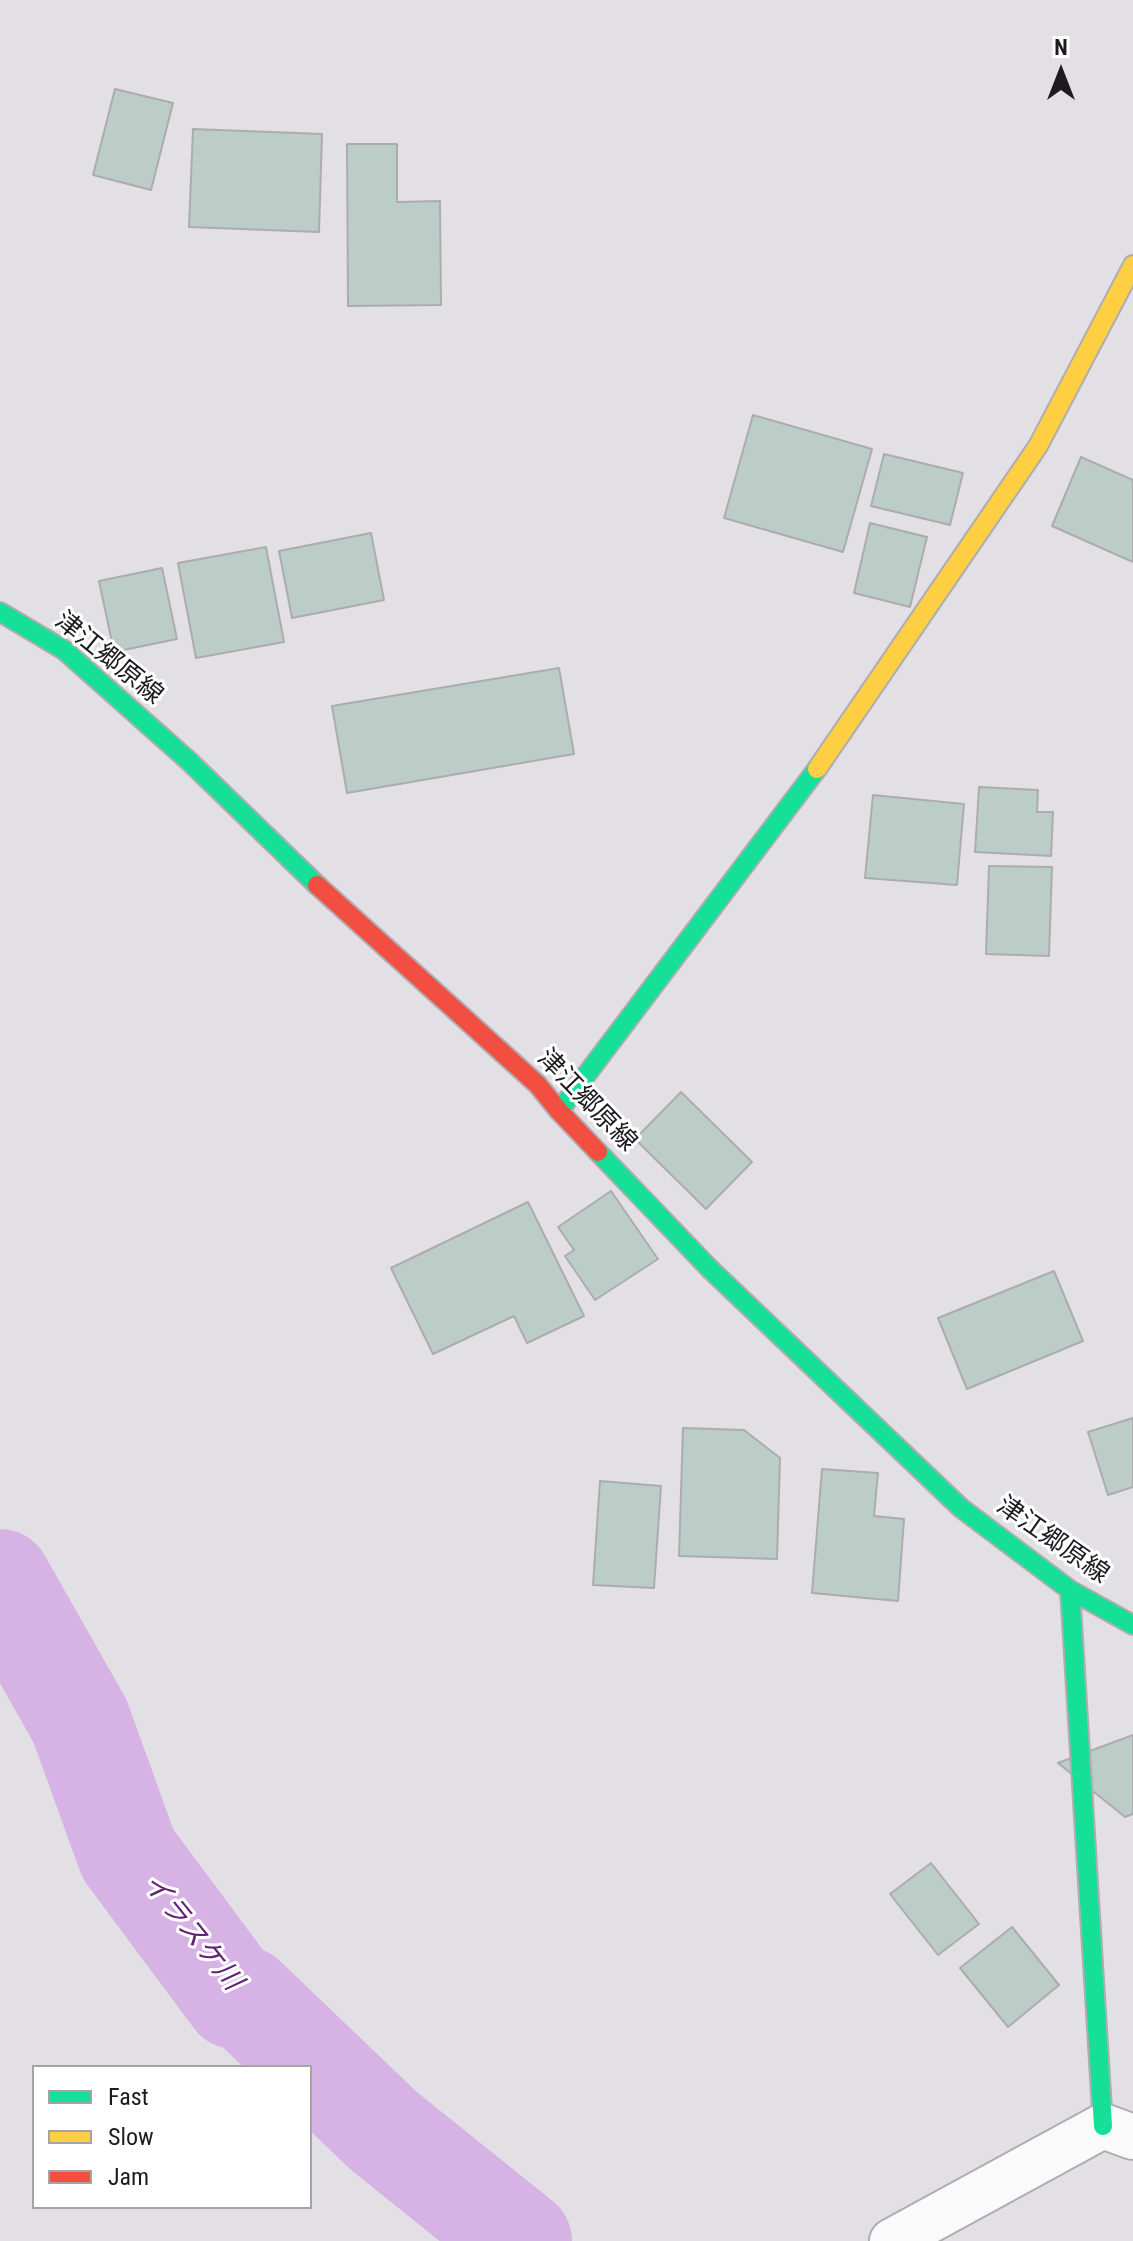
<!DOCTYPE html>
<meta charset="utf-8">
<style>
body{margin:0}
#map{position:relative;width:1133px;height:2241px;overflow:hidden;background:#e3e0e5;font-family:"Roboto Condensed",sans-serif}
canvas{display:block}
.legend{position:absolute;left:32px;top:2065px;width:280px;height:144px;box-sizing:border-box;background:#fff;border:2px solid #a5a4a5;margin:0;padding:10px 14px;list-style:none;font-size:24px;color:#1d1b1e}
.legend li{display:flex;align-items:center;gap:16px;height:40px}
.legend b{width:40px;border:2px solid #a5a4a5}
.north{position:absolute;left:1021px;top:32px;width:80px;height:80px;-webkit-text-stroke:6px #fff;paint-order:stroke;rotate:0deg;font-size:22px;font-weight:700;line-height:32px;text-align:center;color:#1d1b1e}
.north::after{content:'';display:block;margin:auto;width:28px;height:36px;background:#1d1b1e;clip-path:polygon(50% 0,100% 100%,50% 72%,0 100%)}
</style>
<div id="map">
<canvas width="1133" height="2241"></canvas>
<ul class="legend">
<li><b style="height:10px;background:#16e098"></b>Fast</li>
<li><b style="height:10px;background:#ffcf43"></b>Slow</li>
<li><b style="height:10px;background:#f24e42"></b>Jam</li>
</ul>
<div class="north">N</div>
</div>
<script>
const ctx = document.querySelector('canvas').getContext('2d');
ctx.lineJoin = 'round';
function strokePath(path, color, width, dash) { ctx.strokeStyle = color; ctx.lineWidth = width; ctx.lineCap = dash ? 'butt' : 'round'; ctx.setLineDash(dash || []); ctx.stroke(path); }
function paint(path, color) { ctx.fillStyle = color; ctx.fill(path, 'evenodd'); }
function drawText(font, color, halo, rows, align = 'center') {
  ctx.font = font + ' "Roboto Condensed","Noto Sans JP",sans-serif'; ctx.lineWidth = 6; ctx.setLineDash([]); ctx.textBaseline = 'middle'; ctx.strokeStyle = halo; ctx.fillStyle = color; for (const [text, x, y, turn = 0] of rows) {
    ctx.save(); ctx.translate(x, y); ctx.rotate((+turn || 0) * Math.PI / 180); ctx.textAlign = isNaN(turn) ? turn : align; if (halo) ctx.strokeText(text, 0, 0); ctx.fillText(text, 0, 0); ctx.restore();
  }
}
const river = new Path2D(`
 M0 1580 80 1721 128 1854 235 1998H245L384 2131 521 2241`);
const building = new Path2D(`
 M115 89 173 103 151 190 93 175Z
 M193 129 322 134 319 232 189 227Z
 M347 144H397V202L440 201 441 305 348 306Z
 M753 415 872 449 843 552 724 518Z
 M884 454 963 473 950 525 871 506Z
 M1081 457 1133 480V562L1052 526Z
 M870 523 927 537 910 607 854 593Z
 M371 533 384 600 292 618 279 551Z
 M266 547 284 642 196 658 178 563Z
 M162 568 177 639 114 652 99 581Z
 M559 668 574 754 347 793 332 706Z
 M979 787 1038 790 1037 812H1053L1051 856 975 852Z
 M873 795 964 804 957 885 865 878Z
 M989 866 1052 867 1049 956 986 954Z
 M681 1092 752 1162 706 1209 635 1139Z
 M611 1191 658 1259 595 1300 565 1256 574 1250 558 1227Z
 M528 1202 584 1316 527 1343 514 1316 433 1354 391 1268Z
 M1054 1271 1083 1341 967 1389 938 1318Z
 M1133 1418V1487L1108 1495 1088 1432Z
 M683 1428 744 1430 780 1458 777 1559 679 1556Z
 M822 1469 878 1473 874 1516 904 1519 898 1601 812 1593Z
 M600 1481 661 1486 654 1588 593 1585Z
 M1133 1735V1814L1125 1817 1058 1763Z
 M931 1863 979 1924 938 1955 890 1894Z
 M1012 1927 1059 1985 1008 2027 960 1968Z`);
const street = new Path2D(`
 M892 2241 1103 2126 1133 2137`);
const fast = new Path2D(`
 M0 612 64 650 190 762 317 885
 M559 1111 817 769
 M598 1152 710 1269 961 1508 1070 1590 1133 1625
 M1070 1590 1103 2126`);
const slow = new Path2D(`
 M817 769 1038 446 1133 265`);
const jam = new Path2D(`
 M317 885 538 1085 559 1111 598 1152`);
const streetNames = [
 ["津江郷原線",108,659,39],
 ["津江郷原線",586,1101,46],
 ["津江郷原線",1052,1541,35]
];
const waterNames = [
 ["イラスケ川",191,1933,51]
];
strokePath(river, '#d6b2e5', 102);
paint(building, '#bccdc7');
strokePath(building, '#acacad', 2);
strokePath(street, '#afadb1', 48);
strokePath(fast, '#afadb1', 22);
strokePath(slow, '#afadb1', 22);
strokePath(jam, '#afadb1', 22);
strokePath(street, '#fbfafb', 44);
strokePath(fast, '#16e098', 18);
strokePath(slow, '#ffcf43', 18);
strokePath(jam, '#f24e42', 18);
drawText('26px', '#1d1b1e', '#fff', streetNames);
drawText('italic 28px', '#612276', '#fff', waterNames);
</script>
